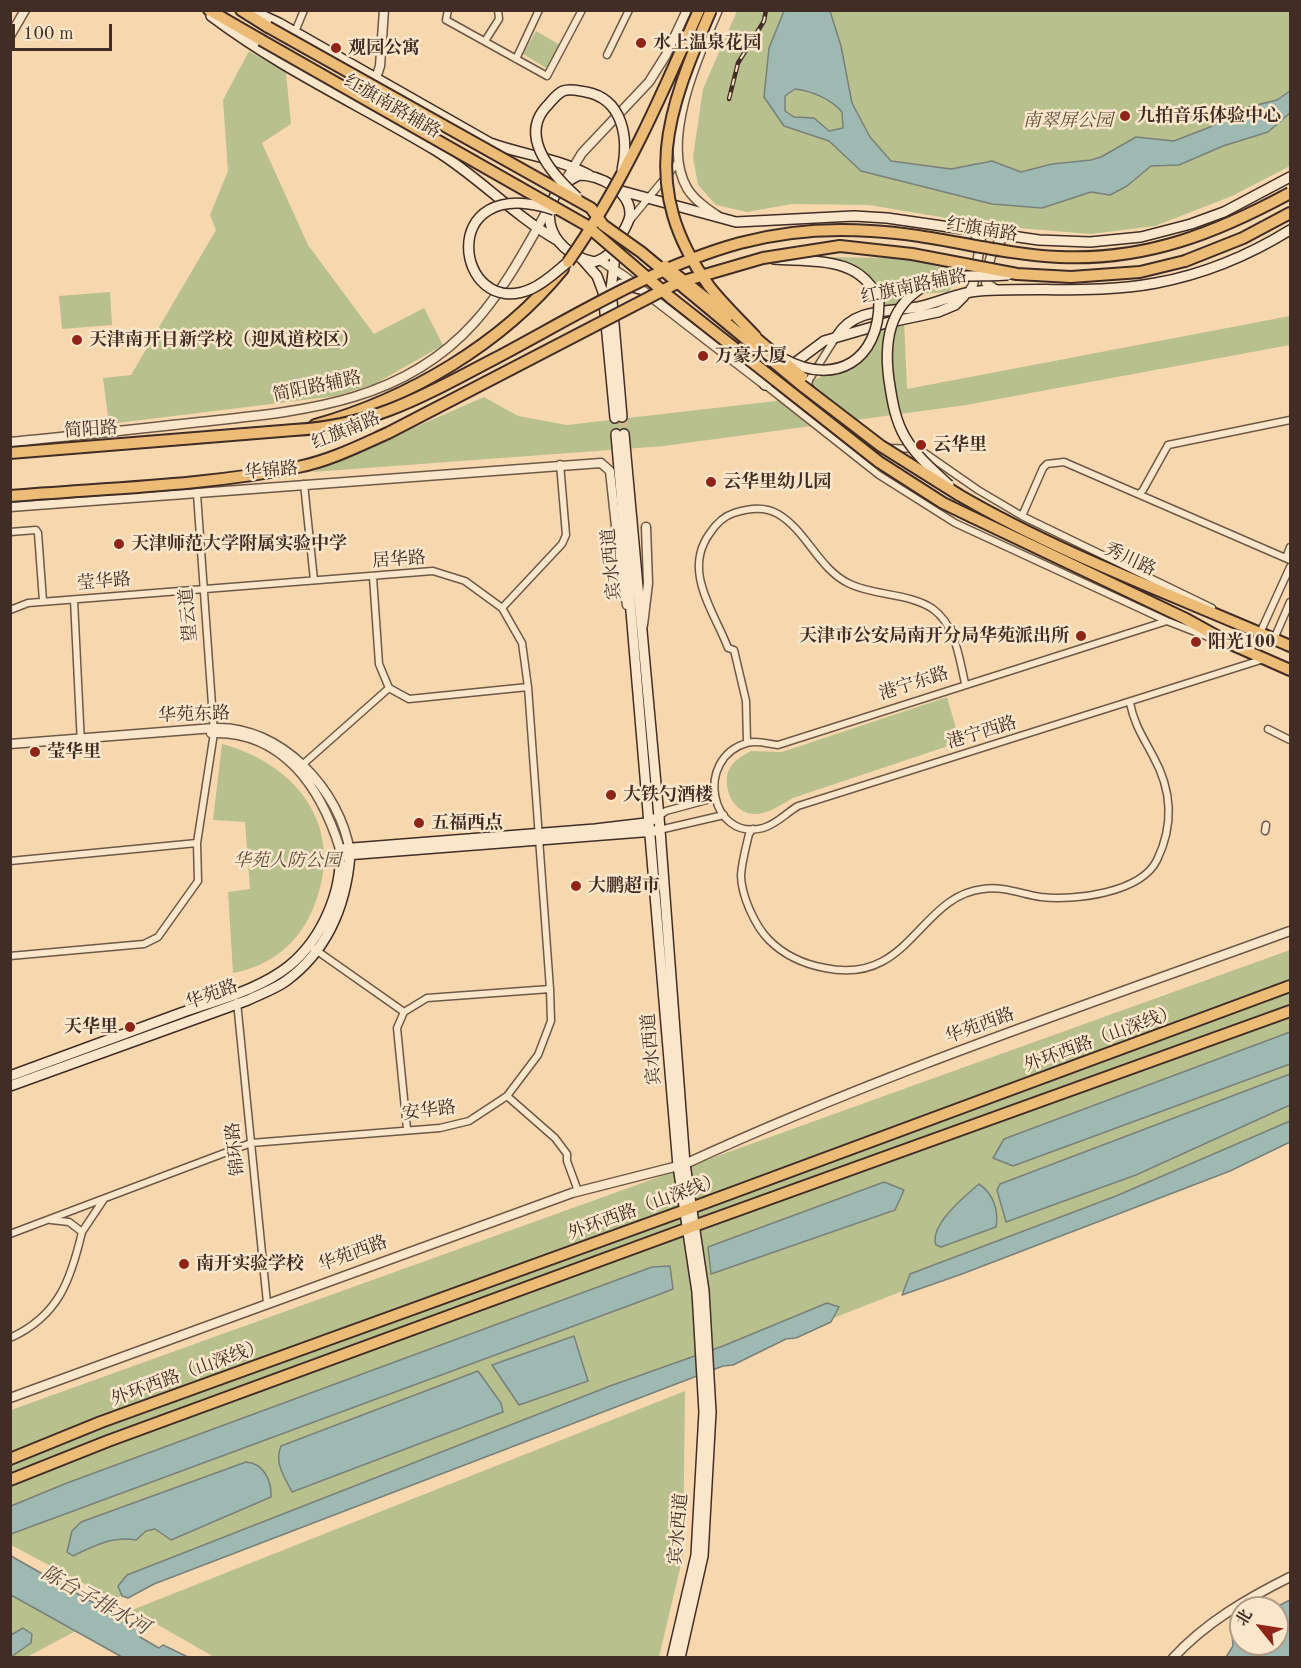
<!DOCTYPE html>
<meta charset="utf-8">
<style>
body{margin:0}
#map{position:relative;width:1301px;height:1668px;overflow:hidden;background:#f7d8ae;font-family:"Old Standard TT","Noto Serif SC",serif}
canvas{display:block}
.frame{position:absolute;inset:0;border:12px solid #412d25;pointer-events:none}
.north{position:absolute;left:1229px;top:1596px;width:60px;height:60px;box-sizing:border-box;background:#fae6ca;border:2px solid #b09c88;border-radius:50%;rotate:300deg;font-size:16px;font-weight:700;line-height:24px;text-align:center;color:#412d25}
.north::after{content:'';display:block;margin:auto;width:21px;height:27px;background:#8f2418;clip-path:polygon(50% 0,100% 100%,50% 72%,0 100%)}
.scale{position:absolute;left:12px;top:24px;width:100px;height:27px;box-sizing:border-box;border:3px solid #412d25;border-top:0;padding-left:8px;font-size:18px;line-height:21px;white-space:nowrap;color:#412d25;-webkit-text-stroke:4px #fae6ca;paint-order:stroke}
</style>
<div id="map">
<canvas width="1301" height="1668"></canvas>
<div class="frame"></div>
<div class="north">北</div>
<div class="scale">100 m</div>
</div>
<script>
const ctx = document.querySelector('canvas').getContext('2d');
ctx.lineJoin = 'round';
function paint(path, color) { ctx.fillStyle = color; ctx.fill(path, 'evenodd'); }
function strokePath(path, color, width, dash) { ctx.strokeStyle = color; ctx.lineWidth = width; ctx.lineCap = dash ? 'butt' : 'round'; ctx.setLineDash(dash || []); ctx.stroke(path); }
function drawText(font, color, halo, rows, align = 'center') {
  ctx.font = font + ' "Old Standard TT","Noto Serif SC",serif'; ctx.lineWidth = 5; ctx.setLineDash([]); ctx.textBaseline = 'middle'; ctx.strokeStyle = halo; ctx.fillStyle = color; for (const [text, x, y, turn = 0] of rows) {
    ctx.save(); ctx.translate(x, y); ctx.rotate((+turn || 0) * Math.PI / 180); ctx.textAlign = isNaN(turn) ? turn : align; if (halo) ctx.strokeText(text, 0, 0); ctx.fillText(text, 0, 0); ctx.restore();
  }
}
const green = new Path2D(`
 M737 11H1290V166L1232 196 1155 226 1091 234 994 226 869 205 792 204 747 212 716 205 698 185 693 157 703 89Z
 M536 31 560 45 546 68 523 54Z
 M249 51 286 72 291 124 262 143 308 245 374 334 424 308 443 345 375 384 336 396 109 424 103 378 131 375 216 230 210 215 228 171 223 100Z
 M820 257 904 258 960 272 949 292 903 295 907 389 1290 316V345L966 405 664 446 312 472 484 397 518 416 567 425 776 401 840 366 867 340 878 312 864 282Z
 M110 292 112 325 62 329 59 296Z
 M947 697 960 742 793 798C782 804 767 815 754 814 734 813 723 790 728 772 732 761 742 756 751 751L782 752Z
 M222 744C300 765 348 831 312 911 297 945 270 966 233 973L228 892 250 889 245 822 213 820Z
 M1290 950V1137L1259 1152 113 1599 11 1545V1410Z
 M685 1391 683 1556 659 1657H214L132 1610Z
 M10 1586 85 1626 27 1657H11Z`);
const water = new Path2D(`
 M830 11 841 46 852 103 870 137 891 161 951 169 992 161 1021 172 1052 164 1091 160 1101 157 1136 137 1174 141 1210 127 1236 110 1277 100 1290 91V113L1268 132 1223 146 1179 165 1151 166 1127 186 1110 195 1091 192 1042 208 992 204 861 171 829 141 784 126 764 97 769 48 784 11ZM795 89C812 91 831 99 842 112L843 128 829 131 814 118 794 117 785 111V96Z
 M1290 1032V1064L1013 1166 993 1158 1004 1139Z
 M1290 1074V1105L1136 1175 1006 1222 997 1190 1000 1184Z
 M1290 1121V1142L1230 1171 962 1274 902 1295 910 1274 1116 1196Z
 M884 1182 904 1190 895 1210 711 1274 708 1247Z
 M979 1184C993 1193 999 1211 996 1227L941 1247 936 1245C929 1225 965 1196 979 1184Z
 M670 1266 673 1289 663 1293 11 1534V1506L67 1483 652 1267Z
 M827 1303 839 1307 831 1322 796 1338 786 1339 733 1365 723 1366 154 1584 128 1598 122 1596 118 1586 127 1575 610 1386 723 1346Z
 M574 1336 588 1381 519 1405 492 1365Z
 M478 1371 501 1403 503 1412 292 1492C284 1476 274 1463 281 1446Z
 M246 1462C264 1463 272 1482 271 1497L171 1540 155 1529 146 1531 136 1540C113 1536 93 1546 73 1556L67 1552 72 1531 81 1522Z
 M11 1556 140 1629V1637L159 1648 163 1645 188 1657H122L11 1595Z
 M1290 1600V1657H1226L1233 1646 1232 1635 1241 1628V1644H1277V1608H1274Z
 M23 1628 32 1634 31 1643 11 1657V1635Z`);
const secondaryTunnel = new Path2D(`
 M622 417 624 434`);
const minor = new Path2D(`
 M448 10 446 20 547 76 582 10
 M295 32 304 10
 M485 41 499 19 498 10
 M607 55 629 10
 M516 59 539 10
 M631 219 679 161
 M765 385 879 475 955 523 1167 621 1216 640
 M811 389 808 385 809 380 836 337
 M889 448 919 449 978 490 1022 516 1212 608
 M304 484 314 580
 M1139 494 1143 490 1168 445 1290 420
 M1022 516 1043 468 1047 464 1064 462 1290 560
 M10 532 36 530 38 533 43 601
 M1286 558 1290 547
 M373 577 379 664 389 688 409 699 528 687
 M74 600 81 744
 M502 608 562 544 566 535 560 464
 M10 610 28 603 433 571 465 581 502 608 522 643 528 687 550 989 551 1021 538 1055 507 1096 469 1121 440 1128 251 1143 10 1234
 M1167 621 778 745C768 744 757 740 747 743 694 758 710 842 763 828 777 824 786 813 798 806L1264 659
 M1260 633 1290 567
 M1274 639 1290 602
 M1268 729 1290 740
 M747 743 746 701 734 650 728 648C714 611 682 571 710 533 716 524 724 516 734 513 749 508 765 506 778 514 807 531 819 570 850 584 875 596 910 593 933 609 956 626 959 658 965 683
 M301 766 389 688
 M659 816 666 811 714 798
 M753 829 749 834C746 847 742 861 741 875 741 895 755 926 769 940 785 956 803 964 825 968 910 986 919 896 983 889 1004 886 1021 894 1041 897 1074 901 1141 893 1157 860 1174 825 1172 790 1153 756 1143 737 1134 724 1130 703
 M659 830 724 815
 M1265 831 1266 825
 M197 843 214 733 197 494
 M10 861 197 843 198 881 158 937 144 944 10 956
 M313 948 404 1012
 M237 1002 267 1303
 M507 1096 555 1138 567 1154V1161L578 1191
 M407 1129 397 1028 404 1012 427 998 550 989
 M51 1220 69 1222 82 1232 104 1199
 M10 1338C59 1316 71 1279 82 1232`);
const tertiary = new Path2D(`
 M718 10C698 56 660 141 687 188 694 200 707 209 718 216
 M10 36 25 10
 M376 78 380 66 384 10
 M563 184 582 153 649 82 666 55 687 10
 M600 260 624 276 765 385
 M997 290 986 283C989 264 989 248 1006 236
 M968 293 973 285 981 241 972 231
 M10 442C74 436 137 429 200 422 301 411 401 404 474 323 504 290 526 248 548 209
 M10 507 601 463 610 471 621 572 627 605
 M643 625 648 583 646 527
 M211 733C283 730 321 788 340 849
 M10 744 214 728C280 725 341 790 350 853
 M685 1164C882 1073 1087 1005 1290 931
 M10 1398 572 1193 678 1166
 M1173 1658C1206 1622 1248 1598 1290 1577`);
const secondary = new Path2D(`
 M251 10 279 23 490 143C523 155 558 158 589 175
 M211 16C281 69 360 105 435 150 479 177 513 215 557 240
 M579 175C600 175 631 191 630 215 629 223 624 230 620 237 614 249 608 258 594 262 545 252 531 198 579 175Z
 M618 190 736 222 854 216 887 218 1039 240 1090 242 1141 237 1191 224 1224 212 1290 177
 M616 248 611 289 622 417
 M582 259 597 276 603 292 615 418
 M774 259C815 262 863 256 879 302
 M613 297 616 288 621 284 640 289
 M837 336C854 308 888 312 918 307 939 303 958 292 979 291 1038 287 1098 294 1156 283 1205 274 1248 256 1290 230
 M765 385 824 341 886 323 938 312 955 305 964 296
 M616 434 678 1166 697 1292 704 1412 696 1555 672 1658
 M624 434 659 817 685 1164 704 1291 711 1412 703 1556 680 1658
 M346 855 655 831
 M10 1076C67 1055 124 1034 181 1013 217 1000 259 990 289 966 322 939 343 891 340 849L595 829 646 823 654 819
 M10 1086 248 1000C260 994 275 989 286 981 328 950 346 905 350 855`);
const primary = new Path2D(`
 M209 10 261 40
 M241 10 268 27
 M315 425C408 399 502 344 563 269
 M959 495C1064 556 1179 597 1290 646
 M972 517 1184 618 1231 644 1290 670`);
const trunk = new Path2D(`
 M1185 261 1243 238 1290 213
 M10 453 294 430
 M10 1459 101 1422 683 1211 1290 986
 M10 1480 108 1441 694 1226 1290 1011`);
const rail = new Path2D(`
 M729 99 738 63 764 21 766 10`);
const secondaryBridge = new Path2D(`
 M577 197C555 177 518 138 546 107 551 102 556 94 563 91 570 88 579 91 586 92 623 99 629 138 622 170
 M554 210C433 170 455 322 531 289 545 283 557 271 568 262
 M784 359C836 387 879 360 879 302
 M949 485C933 470 916 456 905 437 895 420 892 400 889 380 883 337 891 299 935 281 956 273 985 277 1008 275`);
const primaryBridge = new Path2D(`
 M711 10C667 112 638 187 709 286 723 304 740 320 756 337
 M268 27 591 208 603 225 641 252 800 384 881 446 959 495
 M261 40 586 225 671 298 879 462 943 503 972 517
 M568 262C623 184 661 97 699 10
 M665 266 728 316
 M750 333 802 377`);
const trunkBridge = new Path2D(`
 M294 430C375 426 427 394 496 358 575 316 653 267 740 243 781 232 828 228 871 231 934 234 996 254 1059 257 1146 261 1216 233 1290 193
 M10 496C105 488 205 486 298 467 329 461 359 446 388 433L677 283 763 258 840 246 912 254 1017 274 1071 277 1140 272 1185 261`);
const markers = [
 [641,43,6,"#8f2418"],
 [336,48,6,"#8f2418"],
 [1125,116,6,"#8f2418"],
 [77,340,6,"#8f2418"],
 [703,356,6,"#8f2418"],
 [921,445,6,"#8f2418"],
 [711,482,6,"#8f2418"],
 [119,544,6,"#8f2418"],
 [1081,636,6,"#8f2418"],
 [1196,642,6,"#8f2418"],
 [35,752,6,"#8f2418"],
 [611,795,6,"#8f2418"],
 [419,823,6,"#8f2418"],
 [576,886,6,"#8f2418"],
 [130,1027,6,"#8f2418"],
 [184,1264,6,"#8f2418"]
];
const poiNames = [
 ["水上温泉花园",653,43],
 ["观园公寓",348,48],
 ["九拍音乐体验中心",1137,116],
 ["天津南开日新学校（迎风道校区）",89,340],
 ["万豪大厦",715,356],
 ["云华里",933,445],
 ["云华里幼儿园",723,482],
 ["天津师范大学附属实验中学",131,544],
 ["天津市公安局南开分局华苑派出所",1069,636,"right"],
 ["阳光100",1208,642],
 ["莹华里",47,752],
 ["大铁勺酒楼",623,795],
 ["五福西点",431,823],
 ["大鹏超市",588,886],
 ["天华里",118,1027,"right"],
 ["南开实验学校",196,1264]
];
const streetNames = [
 ["红旗南路辅路",392,107,30],
 ["红旗南路",982,230,9],
 ["红旗南路辅路",914,287,-12],
 ["简阳路辅路",317,387,-12],
 ["简阳路",91,430,-4],
 ["红旗南路",346,431,-22],
 ["华锦路",271,471,-5],
 ["居华路",399,560,-4],
 ["秀川路",1130,560,25],
 ["宾水西道",612,564,-95],
 ["莹华路",104,582,-5],
 ["望云道",189,615,-95],
 ["港宁东路",914,684,-18],
 ["华苑东路",194,715,-2],
 ["港宁西路",982,733,-17],
 ["华苑路",212,995,-20],
 ["华苑西路",980,1026,-20],
 ["外环西路（山深线）",1101,1039,-20],
 ["宾水西道",652,1049,-95],
 ["安华路",429,1111,-7],
 ["锦环路",236,1149,-96],
 ["外环西路（山深线）",645,1207,-20],
 ["华苑西路",353,1254,-20],
 ["外环西路（山深线）",188,1373,-20],
 ["宾水西道",679,1529,-85]
];
const parkNames = [
 ["南翠屏公园",1068,121],
 ["华苑人防公园",287,861]
];
const waterNames = [
 ["陈台子排水河",95,1601,29]
];
paint(green, '#b8c08e');
paint(water, '#9eb8b2');
strokePath(water, '#79807a', 1.5);
strokePath(secondaryTunnel, '#d3b693', 9, [9, 4.5]);
strokePath(minor, '#6e5847', 9);
strokePath(tertiary, '#6e5847', 11);
strokePath(secondary, '#412d25', 12);
strokePath(primary, '#412d25', 14);
strokePath(trunk, '#412d25', 14);
strokePath(minor, '#fae6ca', 6);
strokePath(tertiary, '#fae6ca', 8);
strokePath(secondary, '#fae6ca', 9);
strokePath(primary, '#ecbc77', 10);
strokePath(trunk, '#ecbc77', 10);
strokePath(rail, '#412d25', 4.5);
strokePath(rail, '#fae6ca', 2, [7]);
strokePath(secondaryBridge, '#412d25', 12, []);
strokePath(primaryBridge, '#412d25', 14, []);
strokePath(trunkBridge, '#412d25', 14, []);
strokePath(secondaryBridge, '#fae6ca', 9);
strokePath(primaryBridge, '#ecbc77', 10);
strokePath(trunkBridge, '#ecbc77', 10);
for (const [x, y, r, color] of markers) { const dot = new Path2D(); dot.arc(x, y, r, 0, 2 * Math.PI); ctx.fillStyle = color; ctx.fill(dot); strokePath(dot, '#fae6ca', 2); }
drawText('bold 18px', '#412d25', '#fae6ca', poiNames, 'left');
drawText('18px', '#412d25', '#fae6ca', streetNames);
drawText('italic 18px', '#594a3a', '#fae6ca', parkNames);
drawText('italic 20px', '#544941', '#fae6ca', waterNames);
</script>
